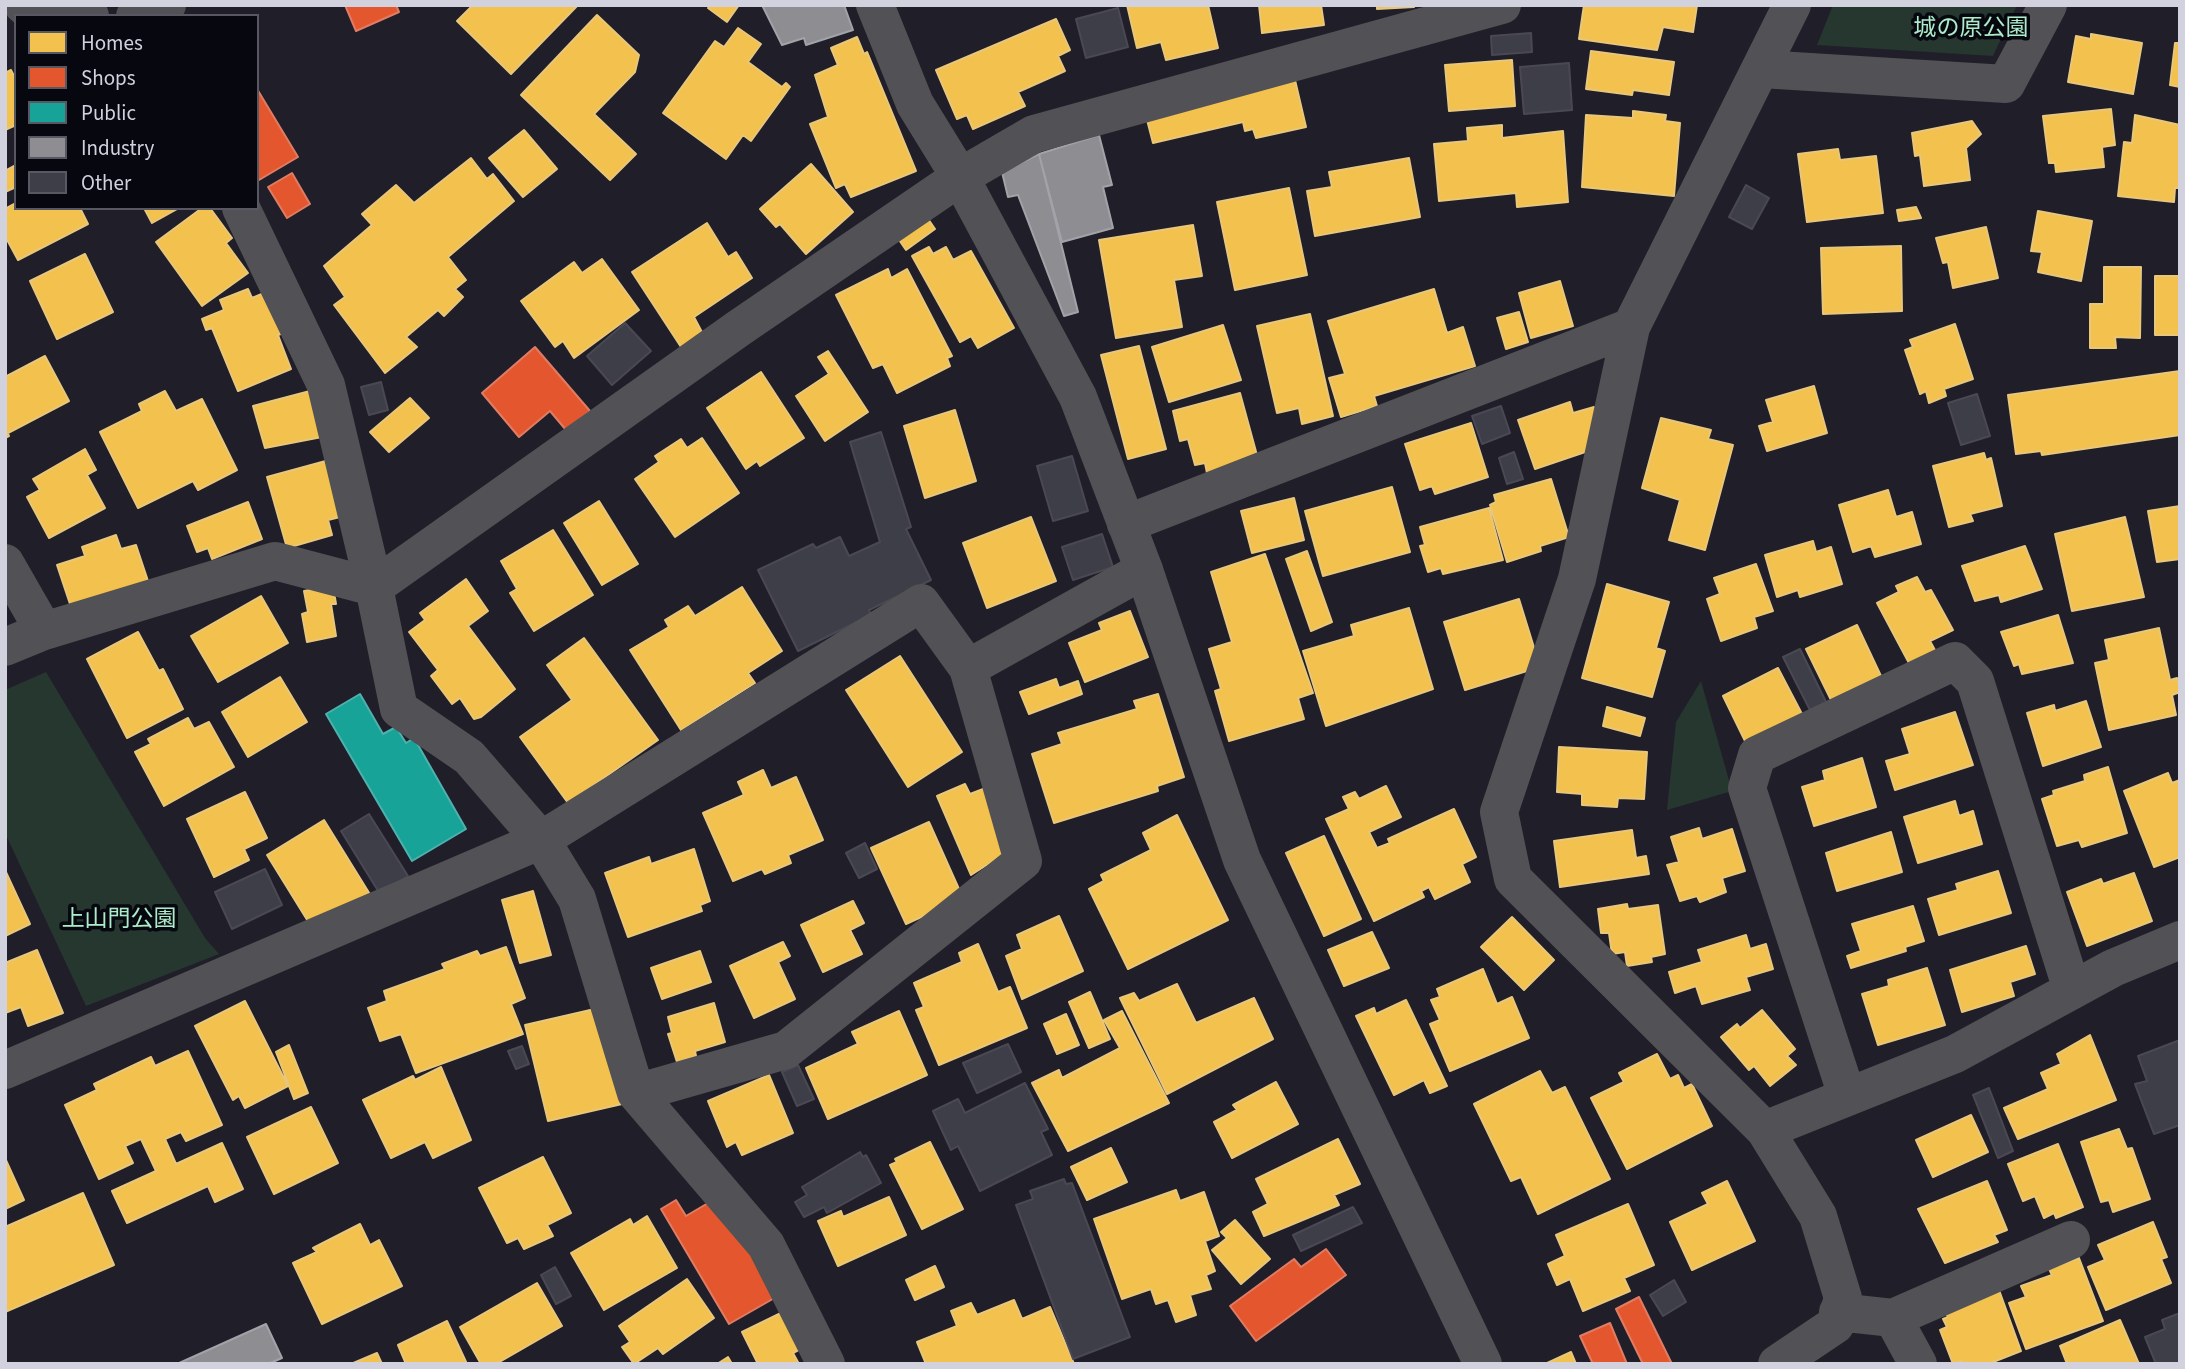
<!DOCTYPE html>
<meta charset="utf-8">
<style>
body{margin:0}
#map{position:relative;width:2185px;height:1369px;overflow:hidden;background:#201f29;font-family:"Source Sans 3",sans-serif}
canvas{display:block}
.frame{position:absolute;inset:0;border:7px solid #d2d2df;pointer-events:none}
.legend{position:absolute;left:14px;top:14px;width:245px;height:196px;box-sizing:border-box;background:#07070f;border:2px solid #585862;margin:0;padding:9px 12px;list-style:none;font-size:21px;color:#d2d2df}
.legend li{display:flex;align-items:center;gap:14px;height:35px}
.legend b{width:35px;border:2px solid #585862}
</style>
<div id="map">
<canvas width="2185" height="1369"></canvas>
<div class="frame"></div>
<ul class="legend">
<li><b style="height:19px;background:#f2c14e"></b>Homes</li>
<li><b style="height:19px;background:#e4572e"></b>Shops</li>
<li><b style="height:19px;background:#17a398"></b>Public</li>
<li><b style="height:19px;background:#8d8d92"></b>Industry</li>
<li><b style="height:19px;background:#3e3e48"></b>Other</li>
</ul>
</div>
<script>
const ctx = document.querySelector('canvas').getContext('2d');
ctx.lineJoin = 'round';
function paint(path, color) { ctx.fillStyle = color; ctx.fill(path, 'evenodd'); }
function strokePath(path, color, width, dash) { ctx.strokeStyle = color; ctx.lineWidth = width; ctx.lineCap = dash ? 'butt' : 'round'; ctx.setLineDash(dash || []); ctx.stroke(path); }
function drawText(font, color, halo, rows, align = 'center') {
  ctx.font = font + ' "Source Sans 3","Noto Sans JP",sans-serif'; ctx.lineWidth = 7; ctx.setLineDash([]); ctx.textBaseline = 'middle'; ctx.strokeStyle = halo; ctx.fillStyle = color; for (const [text, x, y, turn = 0] of rows) {
    ctx.save(); ctx.translate(x, y); ctx.rotate((+turn || 0) * Math.PI / 180); ctx.textAlign = isNaN(turn) ? turn : align; if (halo) ctx.strokeText(text, 0, 0); ctx.fillText(text, 0, 0); ctx.restore();
  }
}
const green = new Path2D(`
 M1833 5H2017L1993 56 1817 45Z
 M46 672 205 938 219 954 86 1006 5 833V690Z
 M1701 681 1732 791 1667 810 1676 722Z`);
const homes = new Path2D(`
 M473 5H578L511 74 457 21Z
 M710 5H739L727 22 708 8Z
 M1127 5H1208L1218 48 1166 60 1161 42 1137 48Z
 M1259 5H1321L1324 25 1262 33Z
 M1377 5H1414V7L1377 9Z
 M1584 5H1697L1693 32 1663 27 1657 50 1579 39Z
 M597 15 639 55 635 72 594 114 636 154 610 180 521 95Z
 M1056 19 1070 50 1058 56 1065 71 1018 92 1025 106 973 129 967 115 957 119 936 70Z
 M738 28 761 44 748 62 782 87 786 83 790 87 751 141 743 135 726 159 663 113 715 41 724 47Z
 M2091 34 2142 43 2133 94 2068 82 2076 36 2091 39Z
 M857 37 864 54 867 52 916 171 851 197 845 184 836 188 810 124 828 117 815 75 838 65 831 48Z
 M2175 43H2180V87L2170 85Z
 M1591 51 1674 62 1669 95 1633 90 1632 95 1586 89Z
 M1512 60 1515 106 1449 111 1445 65Z
 M11 70 16 80V125L5 130V73Z
 M1295 80 1306 127 1256 138 1253 129 1245 131 1243 122 1153 143 1146 116Z
 M2111 109 2115 145 2102 147 2104 167 2056 172 2055 163H2049L2043 116Z
 M1633 111 1666 115 1665 121 1680 123 1674 196 1582 187 1586 115 1633 118Z
 M2135 115 2180 125V188H2175L2174 202 2118 196 2124 142 2132 143Z
 M1972 121 1981 134 1966 148 1970 180 1924 186 1920 155 1915 156 1912 133Z
 M1502 125V138L1563 131 1568 202 1517 207 1516 193 1439 201 1434 144 1468 141 1467 128Z
 M524 130 557 169 523 197 489 158Z
 M1838 149 1840 160 1876 156 1883 213 1807 222 1798 154Z
 M471 158 487 179 493 174 514 201 448 257 466 280 455 289 463 297 444 316 438 310 406 337 417 347 385 373 334 305 345 297 324 266 372 225 362 214 396 185 414 203Z
 M1409 158 1420 217 1315 236 1307 191 1332 187 1329 172Z
 M811 164 853 212 806 254 780 224 776 227 760 209Z
 M16 165V187L5 192V171Z
 M1289 188 1307 275 1235 290 1217 202Z
 M16 203V208H80L88 224 18 260 5 236V209Z
 M1916 207 1921 218 1899 221 1897 210Z
 M144 208H179L152 223Z
 M202 208H210L232 238 226 243 248 273 202 306 156 242Z
 M2038 211 2092 221 2081 281 2038 272 2042 252 2031 251Z
 M924 213 935 229 906 250 895 234Z
 M707 223 728 257 736 252 752 278 694 317 704 336 683 350 632 272Z
 M1193 225 1202 276 1174 280 1182 327 1116 338 1099 240Z
 M1986 227 1998 278 1953 288 1948 262 1943 263 1936 238Z
 M1901 246 1902 311 1823 314 1821 248Z
 M929 247 933 254 946 247 953 260 971 251 1014 328 978 348 971 336 960 342 912 256Z
 M85 254 113 312 57 339 30 281Z
 M602 259 639 310 574 358 563 341 555 347 521 301 574 262 582 273Z
 M2104 267H2141L2140 338 2115 337 2116 348H2090V304H2104Z
 M888 269 891 278 907 269 952 356 947 358 950 366 897 393 883 364 873 368 836 295Z
 M2155 276H2180V335H2155Z
 M1560 281 1573 326 1531 338 1519 293Z
 M248 289 252 298 269 291 286 332 278 335 291 369 238 391 212 328 206 330 202 319 224 310 220 300Z
 M1434 289 1447 333 1463 327 1475 366 1374 396 1377 406 1341 417 1329 378 1345 374 1328 321Z
 M1519 312 1528 342 1506 349 1497 318Z
 M1310 314 1333 416 1302 424 1299 408 1277 413 1257 326Z
 M1955 324 1973 379 1944 389 1946 396 1929 403 1926 391 1920 394 1905 350 1913 347 1910 340Z
 M1223 325 1241 380 1169 402 1152 347Z
 M1139 346 1166 449 1128 459 1101 355Z
 M828 351 868 412 825 441 796 396 829 374 818 357Z
 M45 356 69 401 8 433 9 436 5 438V377Z
 M2180 371V435L2042 455 2041 451 2016 454 2008 395Z
 M761 372 804 438 760 466 757 461 746 469 707 408Z
 M1814 386 1827 433 1767 451 1759 426 1773 422 1766 400Z
 M165 391 176 411 202 399 237 470 198 490 193 481 138 508 100 432 142 411 139 404Z
 M310 391 322 437 265 448 253 406Z
 M1240 393 1258 459 1207 473 1205 463 1195 465 1188 439 1180 441 1173 411Z
 M410 398 429 418 389 452 370 432Z
 M1570 402 1573 413 1594 407 1600 424 1597 448 1535 469 1518 420Z
 M955 410 976 481 925 498 904 426Z
 M1661 418 1711 430 1708 439 1733 445 1705 550 1669 540 1680 500 1642 488Z
 M1471 423 1488 477 1435 494 1432 486 1420 490 1405 444Z
 M702 438 739 493 675 537 635 479 659 462 655 456 681 439 687 448Z
 M85 449 96 470 87 475 105 508 49 538 27 497 40 490 33 479Z
 M1984 453 1986 460 1991 458 2002 506 1970 514 1973 521 1949 527 1933 466Z
 M333 459 348 515 328 520 332 535 287 548 267 477Z
 M1551 479 1569 537 1540 546 1541 551 1507 562 1490 505 1496 502 1494 495Z
 M1392 487 1410 552 1323 576 1305 511Z
 M1888 490 1896 517 1912 512 1921 544 1875 557 1871 546 1853 552 1839 505Z
 M1294 498 1304 540 1252 553 1241 511Z
 M599 501 638 564 602 585 564 523Z
 M248 502 262 539 212 559 208 548 197 552 187 526Z
 M2180 506V559L2157 562 2148 511Z
 M1489 508 1503 560 1443 574 1441 568 1428 572 1420 546 1425 545 1420 527Z
 M1031 517 1056 581 987 608 963 543Z
 M2125 517 2144 597 2072 611 2055 534Z
 M553 530 593 595 534 631 510 593 517 589 501 561Z
 M116 535 121 549 136 545 148 581 71 607 57 565 85 556 82 547Z
 M1813 541 1816 552 1831 547 1842 584 1800 597 1798 590 1777 597 1765 555Z
 M2025 546 2042 589 2001 602 1999 595 1975 601 1962 566Z
 M1307 551 1332 622 1311 631 1286 559Z
 M1265 554 1313 693 1298 698 1304 719 1229 741 1215 691 1221 689 1209 649 1232 642 1211 572Z
 M1756 564 1773 611 1754 617 1757 628 1721 641 1707 599 1720 594 1714 578Z
 M1917 577 1925 592 1931 590 1953 630 1930 641 1936 652 1910 665 1877 603 1899 592 1896 586Z
 M466 579 488 611 468 626 515 689 481 717 474 719 460 698 452 704 431 676 438 670 409 632 425 620 420 613Z
 M1607 584 1669 602 1656 648 1665 651 1652 697 1582 678Z
 M333 586 336 604H331L336 636 307 642 302 614 308 612 304 591Z
 M742 587 782 651 748 673 755 683 681 730 630 650 669 627 665 620 688 606 695 616Z
 M261 596 288 643 218 682 191 636Z
 M1519 599 1540 667 1465 690 1444 622Z
 M1409 608 1433 689 1326 726 1303 651 1354 636 1351 625Z
 M1130 611 1148 657 1085 682 1069 643 1102 630 1099 623Z
 M2058 615 2073 663 2022 674 2019 664 2014 666 2001 632Z
 M1857 625 1881 676 1831 700 1806 649Z
 M2159 628 2170 680 2177 678 2180 688V692L2172 695 2176 715 2109 730 2095 663 2109 660 2105 640Z
 M138 632 159 671 163 669 183 709 127 738 87 659Z
 M584 638 658 740 568 803 520 737 572 700 547 665Z
 M900 656 962 752 908 787 846 690Z
 M1778 668 1802 714 1746 743 1723 696Z
 M280 677 307 722 248 757 222 712Z
 M1056 679 1059 688 1078 681 1082 694 1029 714 1020 692Z
 M1158 694 1184 777 1157 786 1158 791 1054 823 1032 754 1062 744 1058 733 1137 709 1134 701Z
 M2086 701 2101 747 2043 766 2027 713 2054 705 2055 711Z
 M1607 707 1645 718 1640 736 1603 726Z
 M1955 712 1973 765 1895 790 1886 761 1910 754 1902 729Z
 M188 718 194 729 209 722 234 767 164 806 135 752 151 744 148 739Z
 M1559 747 1647 752 1644 799 1618 798 1617 807 1582 805V794L1557 792Z
 M1862 758 1876 807 1814 826 1802 787 1825 780 1823 771Z
 M2108 767 2127 833 2082 847 2079 840 2057 846 2042 799 2054 795 2053 791 2085 781 2084 775Z
 M763 770 771 788 796 777 823 840 788 855 791 863 765 874 762 869 733 881 703 813 744 795 738 782Z
 M2168 773 2172 783 2180 780V857L2154 867 2124 791Z
 M965 784 970 794 991 786 1010 850 971 875 937 796Z
 M1386 786 1401 817 1369 832 1377 848 1390 843 1388 839 1454 809 1476 857 1462 864 1470 882 1435 899 1429 887 1421 891 1424 897 1374 921 1326 819 1349 809 1343 797 1355 792 1359 799Z
 M245 792 267 838 244 849 249 860 214 877 187 819Z
 M1955 801 1959 816 1973 811 1982 844 1918 863 1904 817Z
 M1177 815 1228 920 1128 969 1089 889 1104 881 1101 875 1151 850 1143 833Z
 M324 820 371 896 314 931 267 855Z
 M929 822 963 898 906 924 871 848Z
 M1699 828 1702 839 1732 829 1745 871 1722 878 1726 892 1700 902 1697 896 1680 901 1667 865 1679 862 1671 837Z
 M1632 830 1636 858 1646 856 1649 874 1560 887 1554 841Z
 M1891 832 1902 872 1837 891 1826 853Z
 M1324 836 1361 919 1324 936 1286 853Z
 M694 849 710 901 700 905 702 911 628 937 605 873 649 857 651 864Z
 M5 870 30 924 5 936Z
 M1998 871 2011 913 1939 935 1928 899 1958 890 1956 884Z
 M2134 873 2152 921 2087 946 2067 892 2101 879 2103 884Z
 M533 891 551 955 520 963 502 900Z
 M853 901 864 923 850 930 862 954 823 972 801 925Z
 M1627 904 1628 909 1658 905 1665 954 1651 957 1652 962 1627 966 1625 952 1612 954 1609 933H1601L1598 909Z
 M1913 906 1924 941 1905 947 1906 951 1851 968 1847 956 1861 951 1852 924Z
 M1059 916 1083 971 1022 999 1006 956 1022 949 1017 935Z
 M1512 917 1554 960 1524 990 1481 947Z
 M1372 932 1389 968 1344 986 1328 950Z
 M1746 935 1750 949 1766 944 1773 969 1746 977 1750 990 1702 1004 1696 986 1675 993 1669 972 1702 962 1698 950Z
 M783 942 790 956 778 962 795 999 754 1018 730 966Z
 M978 944 998 992 1010 987 1027 1028 939 1065 916 1010 924 1007 914 983 962 962 959 953Z
 M2026 946 2035 974 2010 982 2014 996 1962 1012 1950 970Z
 M506 947 525 998 511 1004 523 1034 416 1073 401 1034 380 1041 368 1008 387 1001 384 991 445 969 442 964 477 951 480 956Z
 M37 950 63 1013 28 1026 21 1007 5 1013V963Z
 M700 951 711 982 662 999 651 968Z
 M1927 968 1945 1025 1878 1045 1862 994 1889 986 1888 980Z
 M1483 969 1497 1004 1512 997 1529 1038 1450 1071 1430 1024 1440 1020 1431 1000 1440 997 1437 989Z
 M1177 984 1196 1023 1254 998 1273 1039 1167 1094 1120 998 1134 993 1139 1001Z
 M1090 992 1110 1039 1089 1048 1069 1002Z
 M1406 1000 1447 1086 1430 1093 1424 1080 1394 1095 1356 1016 1374 1008 1376 1014Z
 M245 1001 288 1086 245 1108 239 1096 233 1100 195 1026Z
 M714 1003 725 1042 695 1051 696 1056 677 1062 668 1034 672 1033 668 1017Z
 M599 1008 622 1104 548 1121 525 1025Z
 M1762 1010 1795 1049 1787 1056 1796 1065 1770 1086 1754 1066 1749 1070 1721 1037 1737 1024 1740 1028Z
 M899 1011 927 1075 828 1119 806 1068 858 1044 852 1032Z
 M1122 1011 1169 1103 1068 1151 1032 1083 1059 1070 1062 1078 1120 1048 1104 1020Z
 M1066 1014 1079 1045 1057 1054 1044 1024Z
 M2090 1035 2116 1100 2018 1139 2004 1108 2048 1089 2041 1073 2061 1064 2057 1054Z
 M289 1045 308 1093 294 1099 276 1052Z
 M188 1051 222 1125 186 1141 181 1132 165 1139 176 1164 222 1143 243 1189 215 1202 208 1186 127 1223 112 1191 156 1171 141 1139 125 1146 133 1163 99 1179 65 1105 97 1090 94 1084 151 1057 155 1066Z
 M1657 1054 1670 1079 1678 1075 1684 1088 1692 1084 1712 1126 1627 1169 1591 1098 1624 1082 1619 1073Z
 M441 1067 471 1140 433 1158 425 1142 391 1158 363 1100 413 1076 415 1080Z
 M1540 1071 1552 1093 1565 1087 1610 1179 1538 1214 1521 1177 1511 1181 1474 1104Z
 M769 1075 793 1133 742 1155 736 1142 727 1147 708 1101Z
 M1276 1082 1298 1124 1232 1158 1214 1122 1237 1110 1233 1105Z
 M311 1107 338 1163 274 1194 247 1137Z
 M1971 1115 1988 1152 1933 1177 1916 1140Z
 M2119 1129 2127 1149 2132 1148 2150 1199 2113 1212 2109 1200 2101 1202 2081 1142Z
 M1338 1139 1360 1184 1334 1195 1339 1205 1264 1236 1253 1212 1268 1204 1256 1179Z
 M930 1142 963 1209 922 1229 890 1165 897 1162 895 1159Z
 M2058 1144 2083 1207 2056 1218 2054 1213 2044 1218 2035 1196 2023 1201 2008 1164Z
 M1111 1148 1127 1182 1087 1200 1071 1167Z
 M543 1157 571 1213 547 1225 553 1236 524 1249 518 1238 507 1243 479 1188Z
 M5 1158 24 1200 5 1209Z
 M1727 1181 1755 1241 1692 1270 1670 1222 1708 1204 1702 1193Z
 M1987 1181 2007 1230 1994 1235 1998 1242 1945 1263 1918 1209Z
 M1176 1190 1180 1201 1204 1192 1219 1236 1205 1241 1215 1271 1206 1275 1211 1289 1190 1295 1196 1315 1176 1322 1168 1300 1156 1304 1151 1289 1122 1299 1094 1219Z
 M83 1193 114 1265 5 1312V1227Z
 M889 1197 906 1235 838 1266 818 1221 841 1211 843 1217Z
 M1628 1204 1654 1265 1624 1278 1630 1291 1583 1311 1570 1279 1557 1285 1548 1264 1565 1256 1556 1235Z
 M647 1216 677 1268 604 1310 571 1253 630 1219 633 1225Z
 M1235 1220 1270 1259 1241 1284 1212 1250 1227 1238 1221 1232Z
 M2153 1222 2167 1257 2161 1259 2171 1283 2106 1310 2088 1267 2105 1260 2098 1245Z
 M360 1224 370 1245 379 1240 402 1286 322 1324 293 1263 317 1252 313 1248Z
 M2079 1258 2103 1321 2026 1349 2009 1303 2026 1297 2021 1286 2052 1275 2049 1269Z
 M935 1266 944 1287 915 1300 906 1280Z
 M687 1279 714 1318 663 1354 658 1348 634 1364 622 1347 630 1342 619 1326Z
 M537 1283 562 1326 496 1364H481L460 1327Z
 M1999 1290 2021 1351 1988 1364H1963L1962 1361 1953 1364 1940 1330 1947 1327 1943 1319 1948 1317 1945 1311Z
 M1014 1300 1022 1319 1050 1307 1074 1364H926L917 1342 957 1326 951 1311 971 1303 977 1315Z
 M785 1311 804 1347 793 1353 799 1364H758L742 1332Z
 M2120 1320 2139 1364H2067L2060 1346Z
 M447 1321 467 1364H406L398 1345Z
 M1571 1352 1576 1364H1545Z
 M377 1353 382 1364H351Z
 M728 1357 732 1364H717Z`);
const shops = new Path2D(`
 M345 5H396L399 12 356 31Z
 M257 89 298 157 259 180 257 178Z
 M292 173 310 204 287 218 268 187Z
 M535 347 590 411 566 430 550 411 519 437 482 393Z
 M720 1196 778 1296 729 1324 661 1209 676 1200 686 1216Z
 M1326 1249 1346 1275 1256 1341 1230 1306 1294 1259 1301 1267Z
 M1639 1297 1672 1364H1643L1616 1309Z
 M1610 1323 1627 1364H1593L1580 1336Z`);
const public = new Path2D(`
 M360 694 383 734 396 727 406 743 414 738 466 829 412 861 326 714Z`);
const industry = new Path2D(`
 M762 5H844L853 30 806 45 804 38 782 45Z
 M1099 135 1112 185 1103 187 1113 228 1062 242 1039 154Z
 M1039 154 1078 312 1064 316 1018 195 1008 197 1002 172Z
 M266 1324 282 1358 268 1364H177Z`);
const building = new Path2D(`
 M1118 8 1128 47 1086 58 1076 19Z
 M1531 33 1532 52 1492 55 1491 36Z
 M1569 63 1572 110 1524 114 1520 67Z
 M1746 185 1769 198 1752 229 1729 217Z
 M625 323 651 351 612 385 587 356Z
 M381 382 388 410 369 415 361 387Z
 M1977 394 1990 436 1961 445 1948 403Z
 M1501 406 1510 433 1482 444 1472 416Z
 M881 432 911 527 906 529 931 580 869 610 871 615 798 651 758 570 813 544 816 548 840 537 849 556 880 542 850 442Z
 M1514 452 1523 479 1507 484 1499 458Z
 M1072 456 1088 511 1053 521 1037 466Z
 M1102 534 1113 567 1073 580 1062 547Z
 M1800 649 1829 708 1813 716 1783 657Z
 M369 814 408 876 380 894 341 831Z
 M865 843 877 869 859 878 846 853Z
 M265 869 282 905 232 929 215 892Z
 M2180 1040V1125L2154 1134 2135 1084 2147 1081 2138 1056Z
 M1008 1044 1021 1072 977 1093 963 1063Z
 M522 1046 529 1064 516 1069 508 1051Z
 M798 1065 814 1099 797 1106 782 1072Z
 M1025 1083 1048 1129 1041 1132 1052 1155 980 1191 958 1146 951 1150 933 1111 958 1099 965 1113Z
 M1989 1088 2013 1151 1998 1158 1973 1095Z
 M860 1152 863 1157 866 1155 881 1183 827 1213 824 1207 804 1217 795 1202 807 1195 802 1187Z
 M1064 1179 1066 1184 1072 1183 1130 1337 1073 1359 1016 1205 1033 1199 1030 1191Z
 M1353 1207 1362 1223 1301 1251 1293 1235Z
 M555 1267 571 1296 556 1304 541 1275Z
 M1674 1280 1686 1302 1663 1316 1650 1295Z
 M2180 1313V1364H2156L2145 1337 2165 1329 2162 1320Z`);
const minor = new Path2D(`
 M1761 69 2006 84 2048 5
 M1126 524 1631 327
 M5 563 44 631
 M5 647 44 631 275 561 374 587 326 385 241 208
 M5 1070 541 840 469 757 399 709 374 587 739 328 960 177 1034 134 1502 5
 M636 1093 577 899 541 840 921 603 968 668
 M1847 1096 1747 788 1757 755 1955 661 1975 681 2072 990
 M1765 1130 1513 879 1499 812 1577 579 1631 327 1792 5
 M1838 1312 1893 1318 2071 1240
 M1893 1318 1918 1364
 M826 1364 766 1245 636 1093 786 1050 1023 861 968 668 1144 570
 M1777 1364 1835 1325 1843 1298 1818 1216 1765 1130 1955 1054 2113 968 2180 940`);
const tertiary = new Path2D(`
 M23 5 31 12 90 16
 M875 5 915 104 960 177 1078 397 1144 570 1242 860 1483 1364
 M135 16 167 5`);
const parkNames = [
 ["城の原公園",1971,30],
 ["上山門公園",119,921]
];
paint(green, '#25372f');
paint(homes, '#f2c14e');
strokePath(homes, '#e8c67a', 2);
paint(shops, '#e4572e');
strokePath(shops, '#df7c63', 2);
paint(public, '#17a398');
strokePath(public, '#4fb1ad', 2);
paint(industry, '#8d8d92');
strokePath(industry, '#a2a2a9', 2);
paint(building, '#3e3e48');
strokePath(building, '#4a4953', 2);
strokePath(minor, '#515156', 38);
strokePath(tertiary, '#515156', 38);
drawText('23px', '#adecca', '#07070f', parkNames);
</script>
